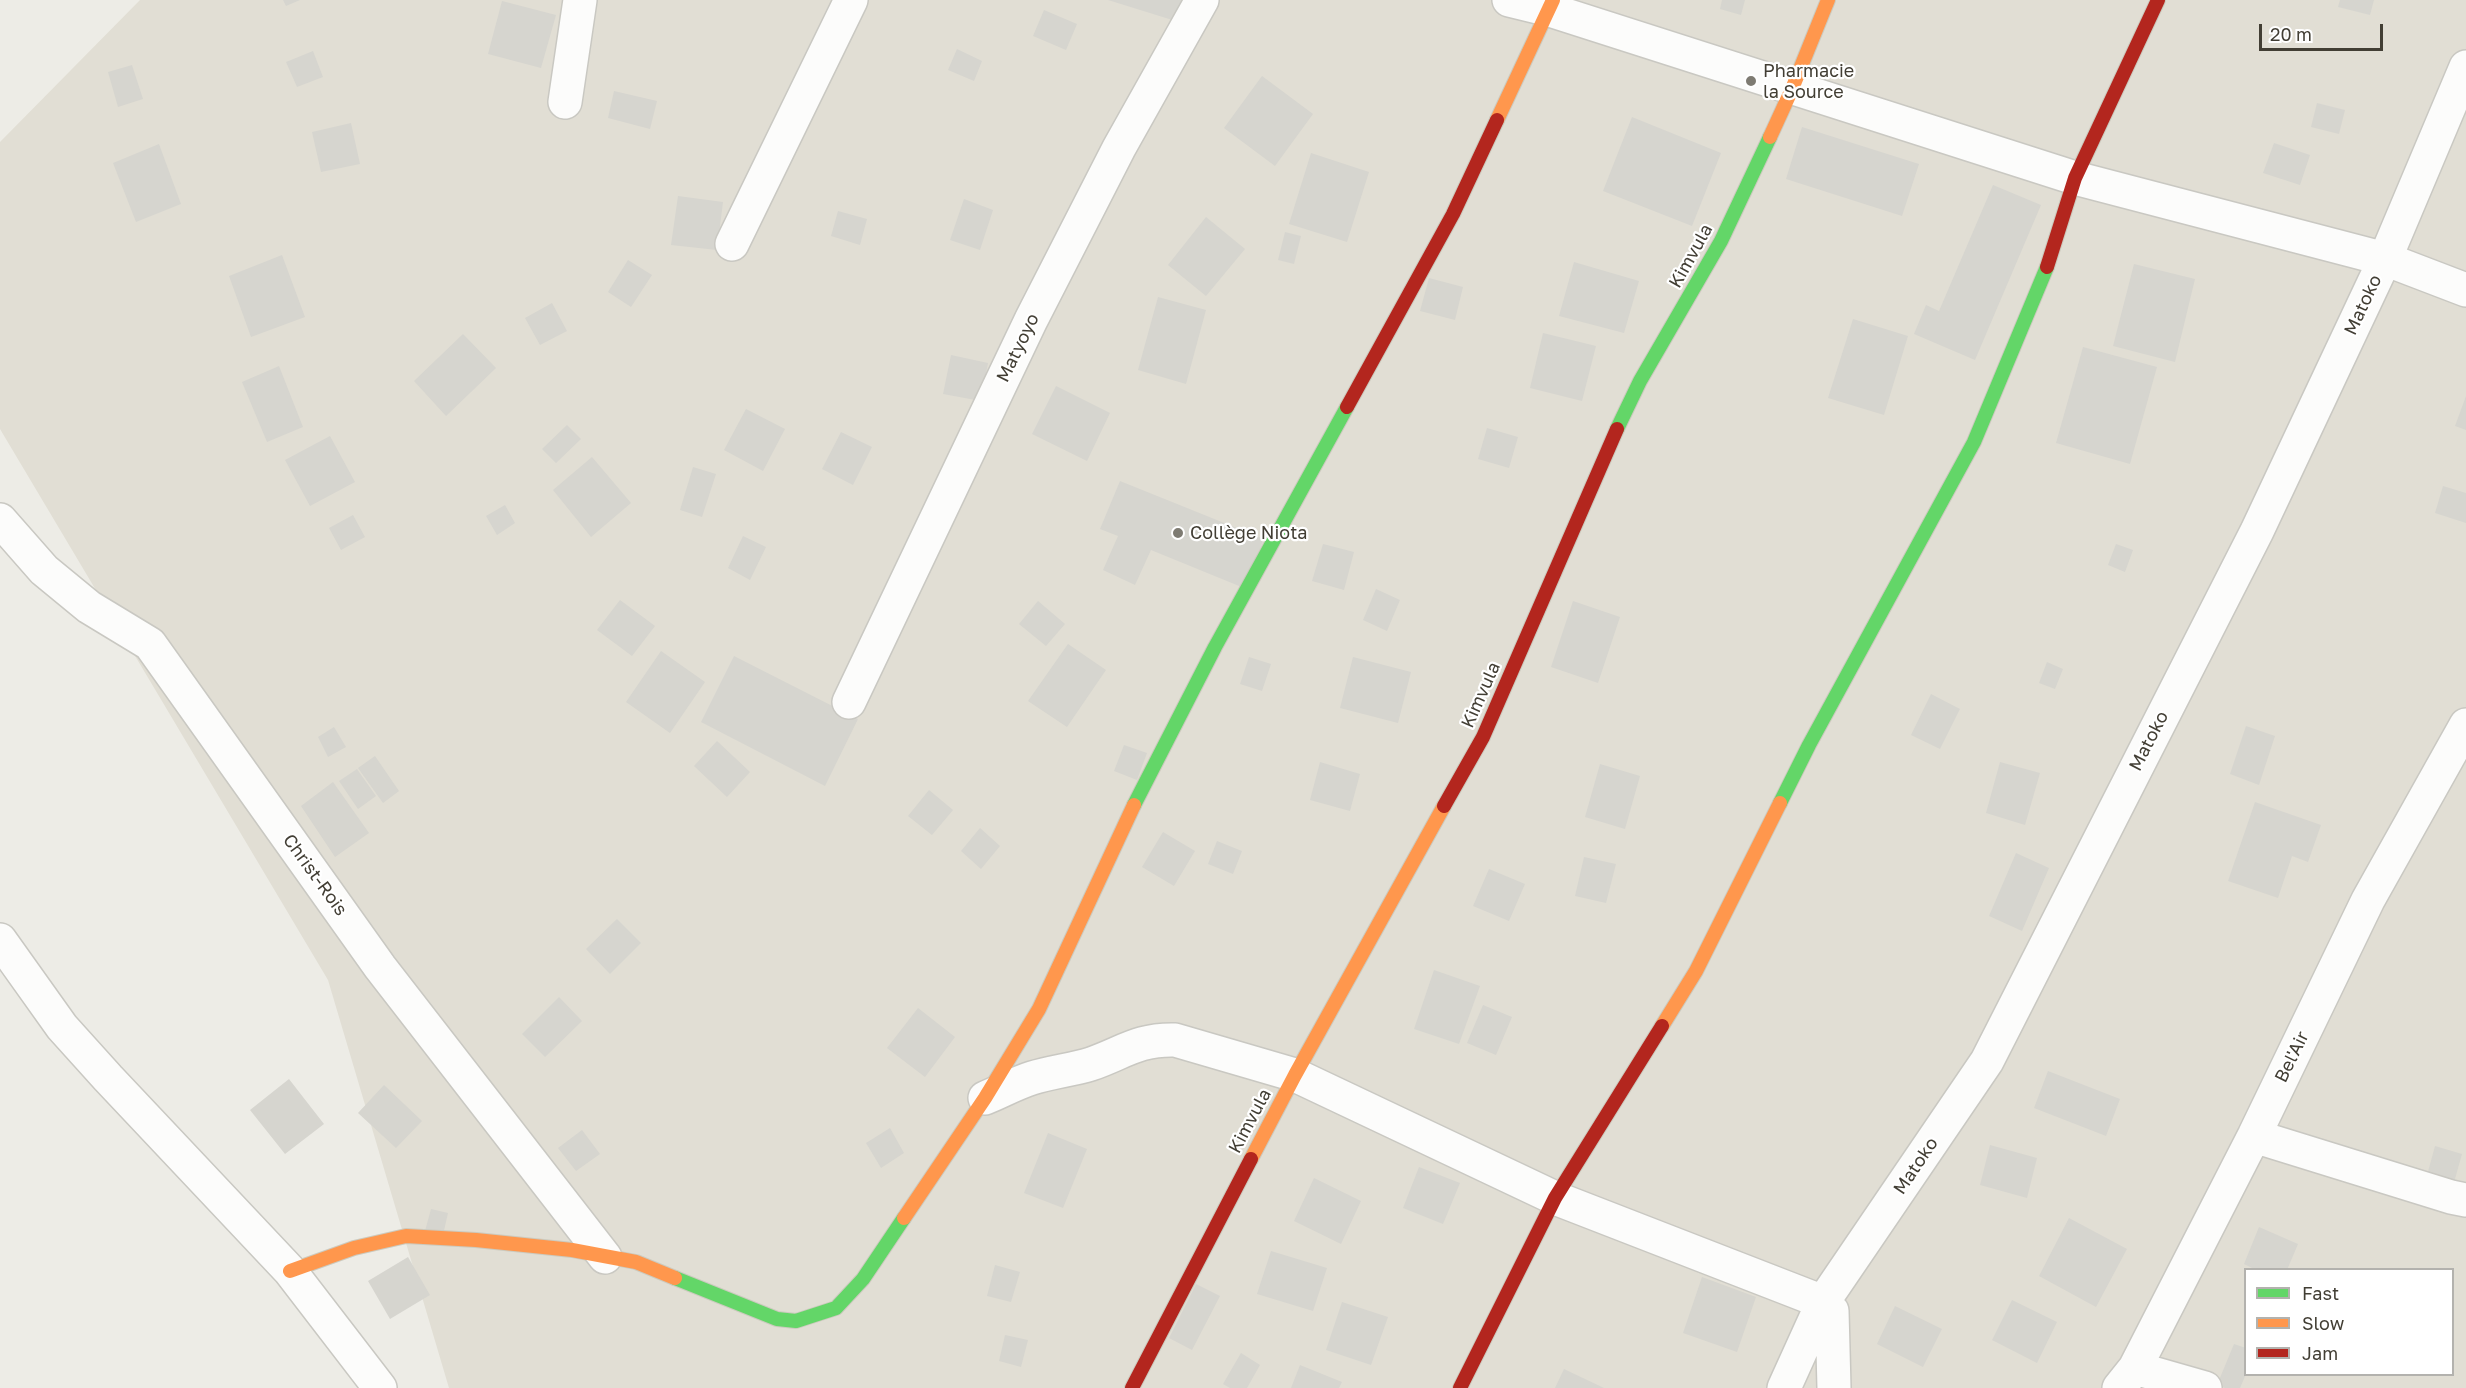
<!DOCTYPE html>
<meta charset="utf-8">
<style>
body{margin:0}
#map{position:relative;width:2466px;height:1388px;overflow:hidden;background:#edece6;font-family:"Golos Text",sans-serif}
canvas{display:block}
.legend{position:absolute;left:2244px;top:1268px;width:210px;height:108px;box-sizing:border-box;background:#fff;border:2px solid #b3b2ae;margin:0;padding:8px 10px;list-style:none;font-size:18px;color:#423e34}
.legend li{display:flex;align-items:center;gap:12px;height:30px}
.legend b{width:30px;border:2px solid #b3b2ae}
.scale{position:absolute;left:2259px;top:24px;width:124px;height:27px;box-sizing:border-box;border:3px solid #423e34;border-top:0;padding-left:8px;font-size:18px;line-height:21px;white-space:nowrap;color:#423e34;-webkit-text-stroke:4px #fff;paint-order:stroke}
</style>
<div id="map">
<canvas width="2466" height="1388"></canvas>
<ul class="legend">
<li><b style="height:8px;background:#63d668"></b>Fast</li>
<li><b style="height:8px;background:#ff974d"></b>Slow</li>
<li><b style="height:8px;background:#b3261e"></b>Jam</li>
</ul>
<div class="scale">20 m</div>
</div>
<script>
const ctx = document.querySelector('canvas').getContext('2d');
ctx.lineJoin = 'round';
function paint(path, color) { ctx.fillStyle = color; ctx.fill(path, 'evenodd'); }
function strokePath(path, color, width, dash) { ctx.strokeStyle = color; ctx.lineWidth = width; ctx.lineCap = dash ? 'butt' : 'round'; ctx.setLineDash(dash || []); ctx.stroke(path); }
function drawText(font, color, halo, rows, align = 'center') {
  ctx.font = font + ' "Golos Text",sans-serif'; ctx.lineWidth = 4.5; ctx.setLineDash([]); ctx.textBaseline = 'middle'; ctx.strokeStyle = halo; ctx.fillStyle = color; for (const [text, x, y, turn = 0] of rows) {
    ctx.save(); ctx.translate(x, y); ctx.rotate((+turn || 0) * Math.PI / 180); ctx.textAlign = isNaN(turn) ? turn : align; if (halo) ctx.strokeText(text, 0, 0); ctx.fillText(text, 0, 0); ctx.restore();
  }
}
const residential = new Path2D(`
 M140 0H2466V1388H449L328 980 0 429V142ZM2246 1270H2452V1374H2246Z`);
const building = new Path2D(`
 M283 0H300L286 6Z
 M1108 0H1189L1182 23Z
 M1722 0H1745L1741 15 1720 9Z
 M2340 0H2374L2370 15 2338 7Z
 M502 1 556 15 541 68 488 54Z
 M1044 10 1077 24 1066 50 1033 36Z
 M957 49 982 61 974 81 948 70Z
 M313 51 323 77 297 87 286 62Z
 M132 65 143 99 118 107 108 72Z
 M1262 76 1313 114 1275 166 1224 128Z
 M614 91 657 101 650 129 608 118Z
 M2317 103 2345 110 2339 134 2311 127Z
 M1632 117 1721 153 1692 226 1603 191Z
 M351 123 360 164 321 172 312 132Z
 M1802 127 1919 164 1902 216 1786 179Z
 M2274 143 2310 155 2300 185 2263 173Z
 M159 144 181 204 136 222 113 163Z
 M1311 153 1369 172 1347 242 1289 224Z
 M1993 185 2041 205 1975 360 1914 334 1926 305 1939 311Z
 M678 196 723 202 717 250 671 245Z
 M964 199 993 210 980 250 950 240Z
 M838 211 867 219 860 245 831 236Z
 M1206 217 1245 249 1206 296 1168 265Z
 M1285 232 1301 236 1294 264 1278 260Z
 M282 255 305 317 251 337 229 276Z
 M628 260 652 275 631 307 608 292Z
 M1574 262 1639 281 1624 333 1559 316Z
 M2134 264 2195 279 2175 362 2113 346Z
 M1429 278 1463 287 1455 320 1420 311Z
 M1158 297 1206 310 1186 384 1138 370Z
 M552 303 567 331 540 345 525 318Z
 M1853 319 1908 336 1884 415 1828 398Z
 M1543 333 1596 346 1582 401 1530 388Z
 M463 334 496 368 446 416 414 381Z
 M2083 347 2157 367 2130 464 2056 443Z
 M951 355 988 363 981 401 943 394Z
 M279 366 303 427 267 442 242 382Z
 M1056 386 1110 413 1087 461 1032 434Z
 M2466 396V430L2455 426Z
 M746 409 785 429 763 471 724 450Z
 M567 425 581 439 556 463 542 449Z
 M1487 428 1518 437 1509 468 1478 459Z
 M841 432 872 447 853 485 822 469Z
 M330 436 355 482 310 506 285 460Z
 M592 457 631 503 591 537 553 490Z
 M693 467 716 474 702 517 680 510Z
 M1120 481 1264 539 1244 588 1151 550 1135 585 1103 570 1118 536 1100 529Z
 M2443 486 2466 493V523L2435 513Z
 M505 505 515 523 497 535 486 516Z
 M353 515 365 537 341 550 329 528Z
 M743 536 766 547 750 580 728 568Z
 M1323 544 1354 552 1344 590 1312 581Z
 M2116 544 2133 550 2125 572 2108 565Z
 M1376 589 1400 600 1387 631 1363 620Z
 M620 600 655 626 632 656 597 630Z
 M1038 601 1065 624 1046 646 1019 624Z
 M1573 601 1620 617 1598 683 1551 667Z
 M1068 644 1106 670 1067 727 1028 701Z
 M661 651 705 682 670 733 626 702Z
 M734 656 858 719 825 786 701 722Z
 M1249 657 1271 664 1262 691 1240 684Z
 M1353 657 1411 672 1398 723 1340 708Z
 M2047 662 2063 669 2055 689 2039 683Z
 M1931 694 1960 709 1940 749 1911 735Z
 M2246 726 2275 736 2259 785 2230 774Z
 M334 727 346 747 328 757 318 737Z
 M717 741 750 772 727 797 694 766Z
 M1124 745 1147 753 1137 780 1114 771Z
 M375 756 399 791 383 803 358 768Z
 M1320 762 1360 774 1350 811 1310 800Z
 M2000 762 2040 773 2025 825 1986 813Z
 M1600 764 1640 776 1625 829 1585 817Z
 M357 769 376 796 358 809 339 781Z
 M333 782 369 833 335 857 301 806Z
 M929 790 953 810 932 835 908 816Z
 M2255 802 2321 825 2308 862 2292 856 2278 898 2228 881Z
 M980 828 1000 846 981 869 961 851Z
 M1163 832 1195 851 1174 886 1142 867Z
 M1217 841 1242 851 1233 874 1208 864Z
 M2016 853 2049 868 2022 931 1989 916Z
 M1584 857 1616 864 1606 903 1575 896Z
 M1489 869 1525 884 1509 921 1473 906Z
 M617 919 641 943 610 974 586 949Z
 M1434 970 1480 986 1459 1044 1414 1029Z
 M559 997 582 1021 545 1057 522 1034Z
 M1483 1005 1512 1017 1496 1055 1467 1043Z
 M918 1008 955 1037 925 1077 887 1048Z
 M2048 1071 2120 1099 2106 1136 2034 1108Z
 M289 1079 324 1124 285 1154 250 1110Z
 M384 1085 422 1121 396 1148 358 1113Z
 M890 1128 904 1153 881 1168 866 1143Z
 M582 1130 600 1154 576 1171 558 1148Z
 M1048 1133 1087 1149 1063 1208 1024 1193Z
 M1990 1145 2037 1158 2027 1198 1980 1185Z
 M2435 1146 2462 1154 2453 1186 2426 1179Z
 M1419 1167 1460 1183 1443 1224 1403 1208Z
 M1314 1178 1361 1201 1341 1244 1294 1221Z
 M431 1209 448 1213 443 1235 425 1231Z
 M2069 1218 2127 1249 2096 1307 2039 1276Z
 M2259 1227 2298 1244 2287 1270H2256L2244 1264Z
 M1271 1251 1327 1268 1313 1311 1257 1294Z
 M408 1257 430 1295 390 1319 368 1281Z
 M995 1265 1020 1272 1011 1302 987 1296Z
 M1702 1277 1756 1297 1737 1352 1683 1333Z
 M1196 1284 1220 1296 1192 1350 1169 1338Z
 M2012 1300 2057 1322 2037 1363 1992 1340Z
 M1342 1302 1388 1317 1371 1365 1326 1350Z
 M1895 1306 1942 1329 1923 1367 1877 1344Z
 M1005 1335 1028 1340 1021 1367 999 1361Z
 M2234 1344 2246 1348V1374L2240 1388H2225L2217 1385Z
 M1241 1353 1260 1365 1247 1388H1230L1223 1384Z
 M1300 1365 1342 1382 1339 1388H1291Z
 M1564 1369 1604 1388H1555Z`);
const street = new Path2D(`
 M1509 0 1550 10 2075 178 2385 259 2466 290
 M565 102 580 0
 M732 244 851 0
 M0 520 44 570 89 607 150 644 380 967 605 1257
 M849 702 1031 320 1119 148 1202 0
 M0 940 62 1027 108 1078 290 1271 380 1388
 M985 1098C1000 1092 1016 1083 1032 1078 1051 1072 1071 1070 1091 1064 1123 1053 1138 1039 1175 1040L1295 1075 1555 1198 1823 1302 1832 1311 1834 1388
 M2254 1136 2451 1197 2466 1200
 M2135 1368 2205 1388
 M1784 1388 1823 1302 1987 1061 2257 531 2385 259 2466 67
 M2119 1388 2135 1368 2254 1136 2368 900 2466 725`);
const fast = new Path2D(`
 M1617 429 1640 381 1721 241 1770 137
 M1780 803 1809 745 1974 442 2047 267
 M1134 805 1215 647 1347 407
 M675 1278 777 1319 796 1321 836 1308 863 1279 904 1218`);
const slow = new Path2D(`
 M1497 120 1553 0
 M1770 137 1792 89 1828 0
 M1662 1026 1696 971 1780 803
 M1251 1159 1295 1075 1444 806
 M904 1218 985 1098 1039 1009 1134 805
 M290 1271 354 1248 406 1236 476 1240 572 1250 636 1262 675 1278`);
const jam = new Path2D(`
 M2047 267 2075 178 2158 0
 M1347 407 1453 214 1497 120
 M1444 806 1483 737 1617 429
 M1132 1388 1251 1159
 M1460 1388 1555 1198 1662 1026`);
const markers = [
 [1751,81,6,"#7e7b72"],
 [1178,533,6,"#7e7b72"]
];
const poiNames = [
 ["Pharmacie",1763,71],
 ["la Source",1763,92],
 ["Collège Niota",1190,533]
];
const streetNames = [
 ["Kimvula",1691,256,-61],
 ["Matoko",2363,305,-65],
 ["Matyoyo",1018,348,-64],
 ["Kimvula",1481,695,-66],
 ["Matoko",2149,741,-63],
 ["Christ-Rois",315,875,54],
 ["Bel'Air",2292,1057,-64],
 ["Kimvula",1250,1121,-62],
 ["Matoko",1916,1166,-56]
];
paint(residential, '#e1ded4');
paint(building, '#d6d5cf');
strokePath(street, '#c9c8c2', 36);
strokePath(fast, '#cccabe', 16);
strokePath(slow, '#cccabe', 16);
strokePath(jam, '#cccabe', 16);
strokePath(street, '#fcfcfb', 33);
strokePath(fast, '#63d668', 14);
strokePath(slow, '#ff974d', 14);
strokePath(jam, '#b3261e', 14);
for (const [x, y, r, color] of markers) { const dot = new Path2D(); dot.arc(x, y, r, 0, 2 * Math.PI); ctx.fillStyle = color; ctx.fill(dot); strokePath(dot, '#fff', 2); }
drawText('18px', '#423e34', '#fff', poiNames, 'left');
drawText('18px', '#423e34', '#fff', streetNames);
</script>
